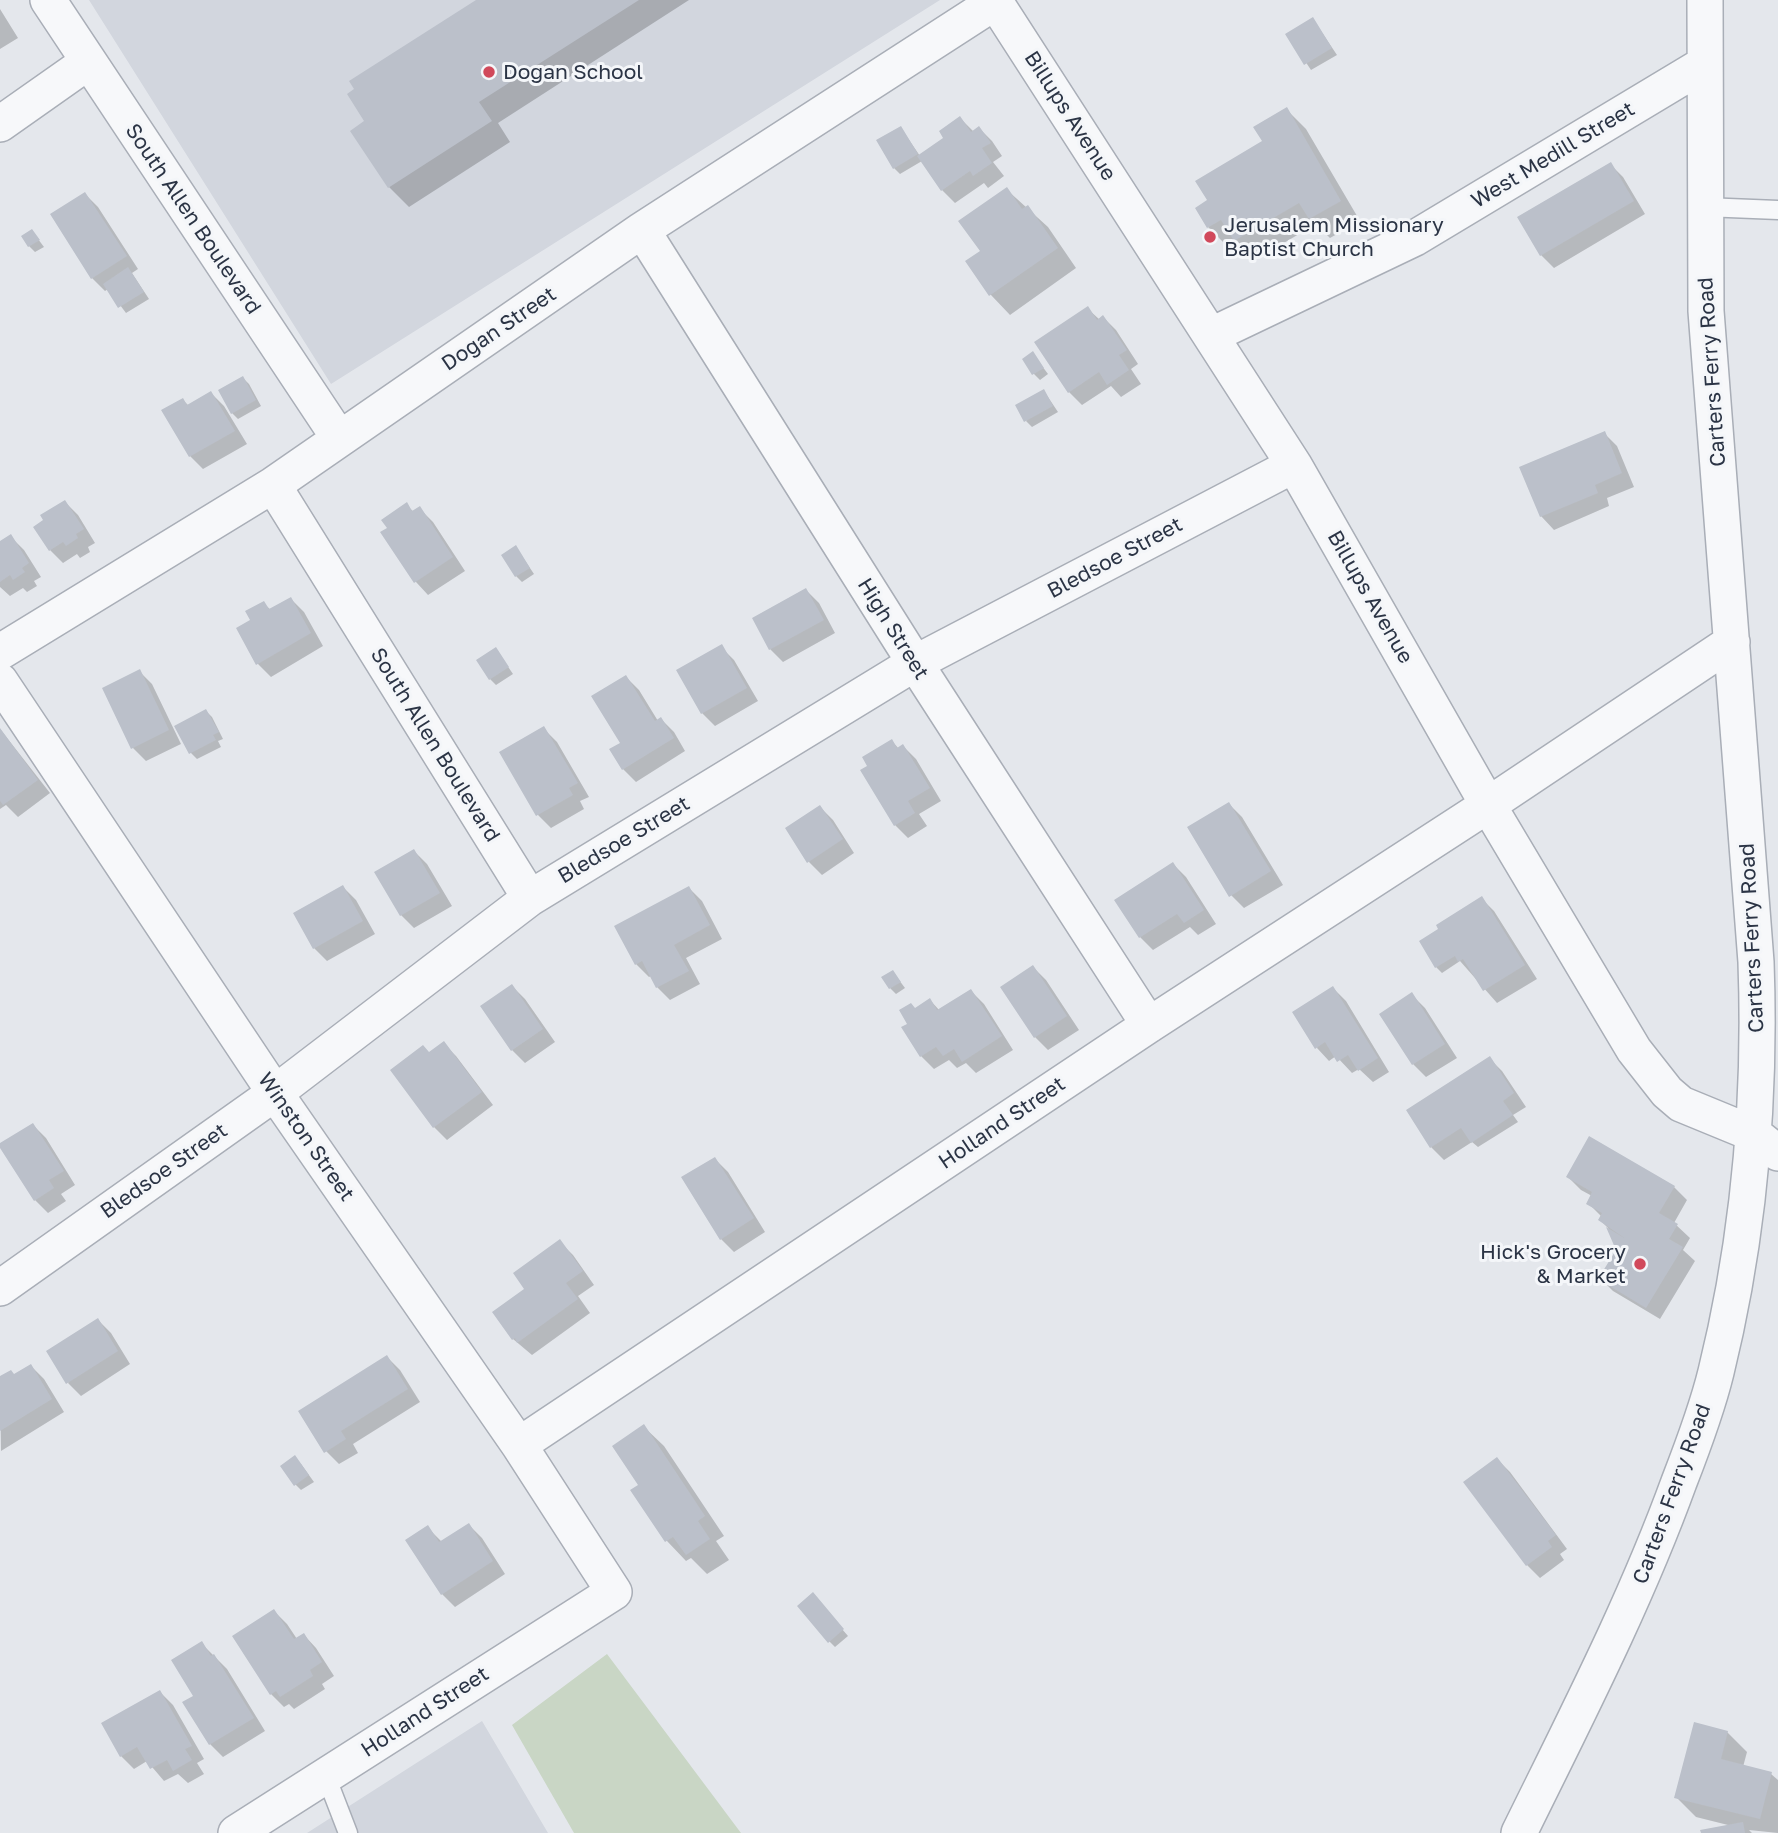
<!DOCTYPE html>
<style>
body{margin:0}
canvas{display:block;background:#e4e7ec}
</style>
<canvas width="1778" height="1833"></canvas>
<script>
const ctx = document.querySelector('canvas').getContext('2d');
ctx.lineJoin = 'round';
function paint(path, color) { ctx.fillStyle = color; ctx.fill(path, 'evenodd'); }
function strokePath(path, color, width, dash) { ctx.strokeStyle = color; ctx.lineWidth = width; ctx.lineCap = dash ? 'butt' : 'round'; ctx.setLineDash(dash || []); ctx.stroke(path); }
function drawText(font, color, halo, rows, align = 'center') {
  ctx.font = font + ' "Golos Text",sans-serif'; ctx.lineWidth = 6; ctx.setLineDash([]); ctx.textBaseline = 'middle'; ctx.strokeStyle = halo; ctx.fillStyle = color; for (const [text, x, y, turn = 0] of rows) {
    ctx.save(); ctx.translate(x, y); ctx.rotate((+turn || 0) * Math.PI / 180); ctx.textAlign = isNaN(turn) ? turn : align; if (halo) ctx.strokeText(text, 0, 0); ctx.fillText(text, 0, 0); ctx.restore();
  }
}
const built = new Path2D(`
 M89 0H940L331 384Z
 M482 1721 548 1833H307Z`);
const green = new Path2D(`
 M607 1654 741 1833H574L512 1725Z`);
const shadow = new Path2D(`
 M479 0H689L498 123 510 142 409 207 389 187 367 122Z
 M0 9 18 38 0 49Z
 M1313 19 1337 55 1311 70 1287 34Z
 M1287 110 1306 129 1360 221 1330 238 1316 224 1255 260 1237 242 1228 247 1208 227 1209 201 1264 142Z
 M960 118 974 132 979 128 992 141 1002 156 993 162 1004 176 988 188 984 183 955 203 942 190 922 161 900 174 894 168 901 128 920 156 946 138Z
 M1610 164 1623 177 1645 214 1554 268 1541 255Z
 M1006 189 1048 227 1076 268 1010 315 991 295 967 262 982 252Z
 M85 194 98 207 138 269 132 273 149 299 126 313 108 289 105 291 92 278Z
 M32 231 44 247 35 252 29 246Z
 M1088 309 1100 320 1103 317 1116 330 1138 364 1131 369 1141 384 1121 397 1111 386 1082 405 1069 392 1036 343Z
 M1033 354 1048 374 1040 380 1034 374Z
 M243 378 249 384 261 406 238 419 232 413Z
 M1044 391 1058 412 1032 427 1026 421Z
 M211 393 224 406 247 444 203 469 190 456 164 410 183 400 189 406Z
 M1604 433 1617 446 1634 487 1607 498 1609 506 1554 530 1541 516Z
 M65 502 78 515 95 543 88 547 90 552 80 558 77 554 63 563 50 550Z
 M406 505 414 512 420 509 433 522 465 571 428 595 416 582 383 533 389 529Z
 M11 537 24 550 41 577 34 581 37 586 27 592 23 588 10 596 0 587V543Z
 M516 547 534 574 522 582 516 576Z
 M806 590 819 603 835 633 783 662 770 649Z
 M291 599 304 612 323 646 271 677 258 664 253 621 263 603 271 610Z
 M721 647 734 660 758 701 715 726 702 713Z
 M496 649 513 674 496 685 490 679Z
 M139 671 152 684 181 744 146 761 133 748Z
 M626 677 639 690 658 721 661 719 674 732 685 751 636 782 623 769Z
 M206 711 212 717 223 739 218 741 221 747 197 759 191 753 177 727Z
 M0 729 50 793 18 817 6 805 0 809Z
 M544 729 557 742 589 797 580 801 584 809 551 828 538 815Z
 M892 741 899 749 903 746 916 759 941 801 919 814 927 826 908 838 895 825Z
 M1229 804 1242 817 1283 885 1244 908 1231 895Z
 M820 807 833 820 854 853 822 875 809 862Z
 M414 851 427 864 452 906 414 928 401 915Z
 M1173 864 1186 877 1216 924 1198 935 1190 927 1153 950 1140 937Z
 M343 887 356 900 375 934 327 961 314 948Z
 M689 888 702 901 722 939 686 958 700 984 670 1000 657 987 651 976 649 977 636 964Z
 M1481 898 1494 911 1537 979 1497 1003 1460 961 1442 973 1436 967Z
 M1033 967 1046 980 1079 1030 1048 1050 1035 1037Z
 M893 972 905 988 896 994 890 988Z
 M512 986 525 999 555 1042 525 1063 512 1050Z
 M1333 988 1346 1001 1389 1072 1373 1082 1359 1069 1352 1073 1336 1056 1329 1061 1317 1048Z
 M971 991 984 1004 1013 1050 976 1073 966 1063 957 1068 949 1060 934 1069 921 1056 910 1024 916 1010 930 1000 940 1011Z
 M1412 995 1425 1008 1457 1058 1426 1077 1413 1064Z
 M443 1043 456 1056 493 1105 447 1140 434 1127Z
 M1489 1058 1502 1071 1526 1107 1513 1115 1518 1122 1478 1147 1472 1142 1444 1160 1431 1147Z
 M33 1125 46 1138 75 1185 61 1194 66 1201 48 1213 35 1200Z
 M715 1159 728 1172 765 1232 734 1252 721 1239Z
 M1568 1177 1674 1187 1687 1200 1674 1223 1690 1238 1683 1250 1695 1261 1660 1319 1613 1291 1600 1278 1618 1250 1608 1228 1600 1220 1602 1217 1588 1203 1592 1196 1581 1190Z
 M560 1242 573 1255 594 1285 578 1296 590 1313 532 1355 513 1339 527 1289Z
 M98 1320 111 1333 130 1364 81 1396 68 1383Z
 M387 1357 400 1370 420 1402 353 1444 358 1453 339 1464 326 1451Z
 M31 1366 44 1379 64 1412 1 1451 0 1378 15 1376Z
 M644 1427 664 1446 724 1536 716 1541 729 1560 707 1574 691 1558 686 1561 667 1541 633 1490 640 1486Z
 M1497 1459 1510 1472 1567 1549 1560 1554 1564 1560 1540 1578 1527 1565 1465 1483Z
 M301 1464 314 1482 301 1490 295 1484Z
 M469 1525 482 1538 505 1574 455 1607 442 1594 428 1528 442 1542Z
 M818 1601 848 1636 835 1647 829 1641Z
 M274 1611 287 1624 297 1639 304 1635 316 1648 334 1676 322 1684 325 1689 294 1709 289 1704 284 1707 271 1694Z
 M201 1643 227 1669 265 1731 223 1757 210 1744 196 1696Z
 M160 1692 173 1705 204 1759 197 1763 204 1774 188 1783 178 1774 164 1781 147 1761 134 1769 121 1756Z
 M1727 1732 1747 1752 1743 1767 1771 1774 1778 1780V1833L1749 1830 1752 1833H1702L1732 1826 1696 1817 1676 1797Z`);
const building = new Path2D(`
 M476 0H639L479 102 492 121 388 188 350 131 364 121 347 94 354 89 349 81Z
 M1313 17 1332 48 1304 65 1285 34Z
 M1287 107 1341 201 1309 219 1299 203 1234 241 1221 220 1207 228 1195 208 1207 200 1195 181 1262 141 1253 127Z
 M960 116 971 132 979 126 991 143 982 148 992 163 973 176 970 171 941 191 917 156 943 138 939 131Z
 M901 126 918 154 893 169 876 140Z
 M1611 162 1634 201 1540 256 1517 217Z
 M1007 187 1022 209 1028 205 1058 248 989 296 965 261 980 251 958 221Z
 M85 192 127 256 91 279 50 214Z
 M32 229 40 240 28 247 21 236Z
 M128 267 144 292 118 308 103 284Z
 M1088 306 1097 320 1103 315 1127 350 1119 355 1129 370 1107 385 1099 372 1068 393 1034 342Z
 M1033 351 1044 368 1032 375 1022 359Z
 M243 376 256 400 231 414 218 390Z
 M1044 389 1053 406 1024 422 1015 405Z
 M211 391 235 431 189 457 161 410 183 398 187 405Z
 M1605 431 1622 473 1595 485 1598 493 1540 517 1519 467Z
 M65 500 84 529 76 534 78 538 66 546 63 542 49 551 33 527 43 520 40 515Z
 M407 502 412 511 420 506 453 557 414 583 380 532 387 528 381 520Z
 M11 534 29 563 22 568 25 572 13 580 10 575 0 582V541Z
 M516 545 530 568 515 577 501 555Z
 M806 588 824 620 769 650 752 618Z
 M291 597 311 633 256 665 236 628 250 620 245 611 264 601 269 609Z
 M722 644 747 688 701 714 676 670Z
 M496 647 509 667 489 680 476 660Z
 M140 669 169 730 131 749 102 688Z
 M626 675 655 721 661 717 674 738 622 770 609 749 620 743 591 696Z
 M206 709 219 732 213 735 216 740 189 754 174 726Z
 M544 726 578 783 569 788 573 795 536 816 499 752Z
 M0 728 38 780 3 805 0 801Z
 M892 739 897 748 903 744 930 788 908 801 915 813 894 826 860 770 867 766 862 757Z
 M1229 802 1271 871 1229 897 1187 827Z
 M820 805 843 839 807 863 785 828Z
 M414 849 440 893 400 916 374 872Z
 M1173 862 1204 910 1184 923 1177 914 1139 938 1114 900Z
 M343 885 363 921 313 949 293 913Z
 M689 886 710 925 674 945 689 971 656 988 642 961 635 965 614 926Z
 M1482 896 1525 965 1483 991 1463 959 1458 962 1455 956 1435 968 1419 941 1438 929 1436 925Z
 M1033 965 1067 1016 1034 1038 1000 987Z
 M893 970 901 982 889 989 881 977Z
 M512 984 543 1029 511 1051 480 1006Z
 M1333 986 1378 1058 1358 1071 1348 1055 1337 1062 1325 1042 1315 1049 1292 1012Z
 M971 989 1002 1036 962 1062 954 1049 943 1056 936 1047 920 1057 901 1027 907 1024 899 1010 911 1003 915 1008 930 998 937 1010Z
 M1412 992 1445 1044 1412 1065 1379 1014Z
 M444 1041 482 1092 433 1128 390 1070 423 1045 429 1052Z
 M1490 1056 1514 1093 1503 1101 1513 1115 1471 1143 1461 1128 1430 1148 1406 1110Z
 M33 1123 64 1171 49 1180 54 1188 34 1201 0 1148V1143Z
 M1589 1136 1675 1186 1659 1213 1678 1224 1669 1239 1683 1247 1646 1308 1598 1279 1616 1250 1606 1227 1626 1239 1598 1220 1602 1213 1586 1204 1592 1192 1566 1177Z
 M715 1157 754 1218 720 1240 681 1177Z
 M560 1239 583 1271 566 1283 578 1299 517 1343 515 1338 512 1340 492 1312 524 1289 513 1273Z
 M98 1318 118 1351 66 1384 46 1351Z
 M387 1355 408 1389 341 1431 346 1439 324 1453 298 1411Z
 M31 1364 52 1399 0 1431V1376L11 1370 14 1374Z
 M644 1424 705 1516 698 1521 710 1539 686 1555 673 1537 665 1542 630 1490 638 1485 612 1446Z
 M295 1455 309 1475 294 1486 280 1466Z
 M1497 1457 1556 1535 1548 1541 1552 1547 1526 1566 1463 1482Z
 M469 1523 493 1561 441 1595 405 1540 428 1525 439 1542Z
 M813 1592 844 1629 828 1643 797 1606Z
 M274 1609 294 1639 304 1633 322 1662 310 1670 313 1676 280 1697 276 1691 270 1695 232 1636Z
 M202 1641 211 1656 214 1654 254 1718 209 1745 182 1702 193 1696 171 1660Z
 M160 1690 192 1746 185 1749 192 1760 173 1771 167 1760 150 1769 137 1747 120 1757 101 1723Z
 M1694 1722 1728 1731 1721 1759 1772 1772 1760 1819 1674 1798Z
 M1743 1822 1745 1833H1701L1700 1830Z`);
const service = new Path2D(`
 M1704 207 1778 210
 M326 1776 348 1833`);
const minor = new Path2D(`
 M48 0 339 438
 M994 0 1294 465 1488 805 1634 1050 1667 1092 1681 1104 1754 1134 1778 1153
 M0 124 88 62
 M642 230 915 663 1149 1025
 M1212 335 1415 238 1703 65
 M273 485 530 898
 M0 652 273 485 642 230 995 2
 M0 681 275 1093 519 1445 614 1592 236 1833
 M0 1288 275 1093 530 898 915 663 1294 465
 M519 1445 1149 1025 1488 805 1732 642
 M1519 1833C1576 1717 1635 1603 1679 1482 1693 1446 1707 1409 1716 1372 1749 1238 1761 1099 1756 962L1706 311 1705 0`);
const markers = [
 [489,72,7,"#d1495b"],
 [1210,237,7,"#d1495b"],
 [1640,1264,7,"#d1495b"]
];
const poiNames = [
 ["Dogan School",503,72],
 ["Jerusalem Missionary",1224,225],
 ["Baptist Church",1224,249],
 ["Hick's Grocery",1626,1252,"right"],
 ["& Market",1626,1276,"right"]
];
const streetNames = [
 ["Billups Avenue",1070,116,57],
 ["West Medill Street",1553,155,-31],
 ["South Allen Boulevard",193,219,56],
 ["Dogan Street",499,329,-34],
 ["Carters Ferry Road",1712,372,-94],
 ["Bledsoe Street",1115,558,-28],
 ["Billups Avenue",1370,597,60],
 ["High Street",893,629,58],
 ["South Allen Boulevard",435,745,58],
 ["Bledsoe Street",624,840,-31],
 ["Carters Ferry Road",1752,938,-93],
 ["Holland Street",1002,1123,-34],
 ["Winston Street",306,1137,55],
 ["Bledsoe Street",164,1171,-35],
 ["Carters Ferry Road",1672,1494,-70],
 ["Holland Street",425,1712,-33]
];
paint(built, '#d2d6de');
paint(green, '#c9d6c5');
paint(shadow, '#0003');
paint(building, '#bbc0ca');
strokePath(service, '#a9aeb7', 21);
strokePath(minor, '#a9aeb7', 38);
strokePath(service, '#f7f8fa', 18);
strokePath(minor, '#f7f8fa', 35);
for (const [x, y, r, color] of markers) { const dot = new Path2D(); dot.arc(x, y, r, 0, 2 * Math.PI); ctx.fillStyle = color; ctx.fill(dot); strokePath(dot, '#f4f6f9', 2.5); }
drawText('21px', '#2b3445', '#f4f6f9', poiNames, 'left');
drawText('21px', '#2b3445', '#f4f6f9', streetNames);
</script>
